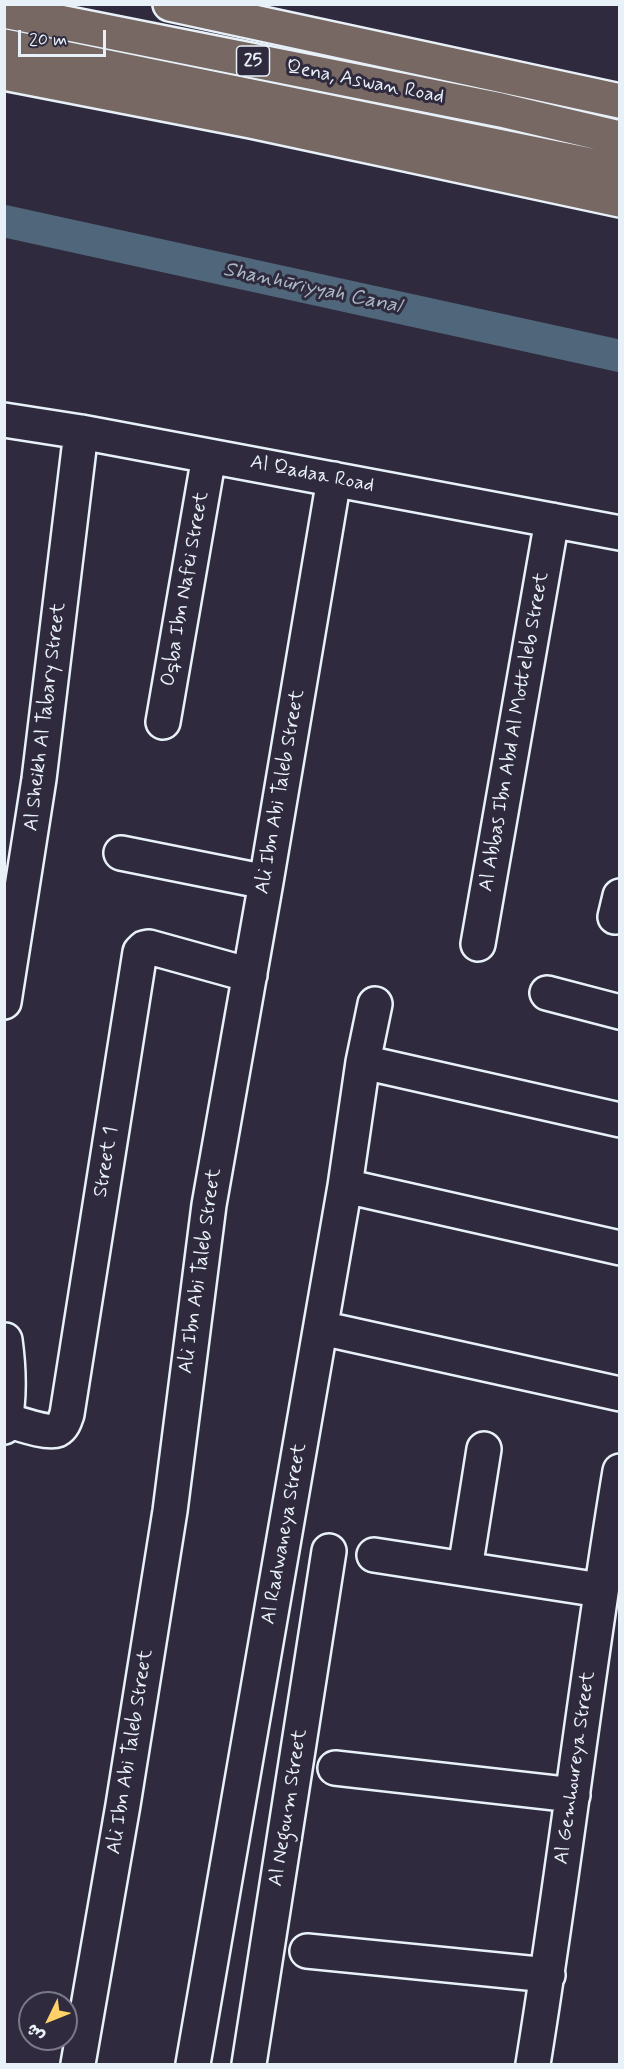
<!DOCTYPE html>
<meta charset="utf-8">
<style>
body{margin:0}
#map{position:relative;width:624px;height:2069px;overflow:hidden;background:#2f2a3d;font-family:Mynerve,"Playpen Sans Arabic",sans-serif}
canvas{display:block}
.frame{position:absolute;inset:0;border:6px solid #e8f1f8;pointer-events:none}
.north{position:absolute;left:18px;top:1991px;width:60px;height:60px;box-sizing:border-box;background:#2f2a3d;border:2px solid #797a88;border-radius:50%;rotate:227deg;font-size:16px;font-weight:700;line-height:24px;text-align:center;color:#e8f1f8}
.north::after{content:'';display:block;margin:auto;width:21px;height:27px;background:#ffd166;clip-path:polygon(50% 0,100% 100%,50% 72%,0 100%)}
.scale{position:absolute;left:18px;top:30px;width:88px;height:27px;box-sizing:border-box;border:3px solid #e8f1f8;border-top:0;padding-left:8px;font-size:18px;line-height:21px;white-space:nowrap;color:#e8f1f8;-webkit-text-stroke:4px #2f2a3d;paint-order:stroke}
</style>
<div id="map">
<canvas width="624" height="2069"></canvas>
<div class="frame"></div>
<div class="north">ش</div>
<div class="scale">20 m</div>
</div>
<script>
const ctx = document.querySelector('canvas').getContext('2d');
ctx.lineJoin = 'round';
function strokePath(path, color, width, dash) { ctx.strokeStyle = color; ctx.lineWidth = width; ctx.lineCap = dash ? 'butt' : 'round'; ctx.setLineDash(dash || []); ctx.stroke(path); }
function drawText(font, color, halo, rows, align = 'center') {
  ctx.font = font + ' Mynerve,sans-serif'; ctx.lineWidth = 6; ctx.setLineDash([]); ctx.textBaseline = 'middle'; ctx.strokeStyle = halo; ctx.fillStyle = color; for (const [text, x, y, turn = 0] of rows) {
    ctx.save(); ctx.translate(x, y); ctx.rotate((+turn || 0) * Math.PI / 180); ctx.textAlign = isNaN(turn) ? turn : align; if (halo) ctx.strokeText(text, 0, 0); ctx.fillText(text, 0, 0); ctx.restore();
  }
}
const canal = new Path2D(`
 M4 221 620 356`);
const minor = new Path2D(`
 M4 420 81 432 620 533
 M163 722 209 456
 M121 853 266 882
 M615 917 620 896
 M478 944 552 520
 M547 993 620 1012
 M4 1002 39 779 81 432
 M363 1062 620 1120
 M345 1186 620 1248
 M321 1328 620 1394
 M6 1420C17 1423 47 1434 57 1430 63 1427 65 1420 67 1414L140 952 144 948 149 947 250 975
 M4 1427C10 1398 9 1369 5 1340
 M374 1555 600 1590
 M465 1569 484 1449
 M335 1768 573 1795
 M307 1951 548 1975
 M78 2064 123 1805 170 1511 209 1205 266 882 334 479
 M193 2064 345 1186 363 1062 375 1004
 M249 2064 329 1551
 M533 2064C565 1867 587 1669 620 1471`);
const major = new Path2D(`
 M170 4 620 101
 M4 73 251 121 620 200`);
const highway = new Path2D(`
 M4 11 501 110 620 138
 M4 46 620 171`);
const shields = [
 [253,61,33]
];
const shieldNames = [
 ["25",253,61]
];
const streetNames = [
 ["Qena, Aswan Road",365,83,11],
 ["Al Qadaa Road",312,475,11],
 ["Oqba Ibn Nafei Street",186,589,-80],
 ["Al Sheikh Al Tabary Street",46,717,-83],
 ["Al Abbas Ibn Abd Al Motteleb Street",515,732,-80],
 ["Ali Ibn Abi Taleb Street",281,792,-80],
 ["Street 1",107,1162,-81],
 ["Ali Ibn Abi Taleb Street",201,1271,-82],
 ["Al Radwaneya Street",285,1534,-80],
 ["Ali Ibn Abi Taleb Street",131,1752,-81],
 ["Al Gemhoureya Street",576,1768,-82],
 ["Al Negoum Street",289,1808,-81]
];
const waterNames = [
 ["Shanhūriyyah Canal",312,289,12]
];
strokePath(canal, '#50677b', 32);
strokePath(minor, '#e8f1f8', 38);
strokePath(major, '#e8f1f8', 38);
strokePath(highway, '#e8f1f8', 38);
strokePath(minor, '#2f2a3d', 33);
strokePath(major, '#776864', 33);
strokePath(highway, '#776864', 33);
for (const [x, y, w] of shields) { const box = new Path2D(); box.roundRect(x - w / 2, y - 15, w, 30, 4.5); ctx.fillStyle = '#2f2a3d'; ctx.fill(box); strokePath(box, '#e8f1f8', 1.5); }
drawText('bold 18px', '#e8f1f8', null, shieldNames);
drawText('20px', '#e8f1f8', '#2f2a3d', streetNames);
drawText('italic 21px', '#abbac6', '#2f2a3d', waterNames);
</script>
